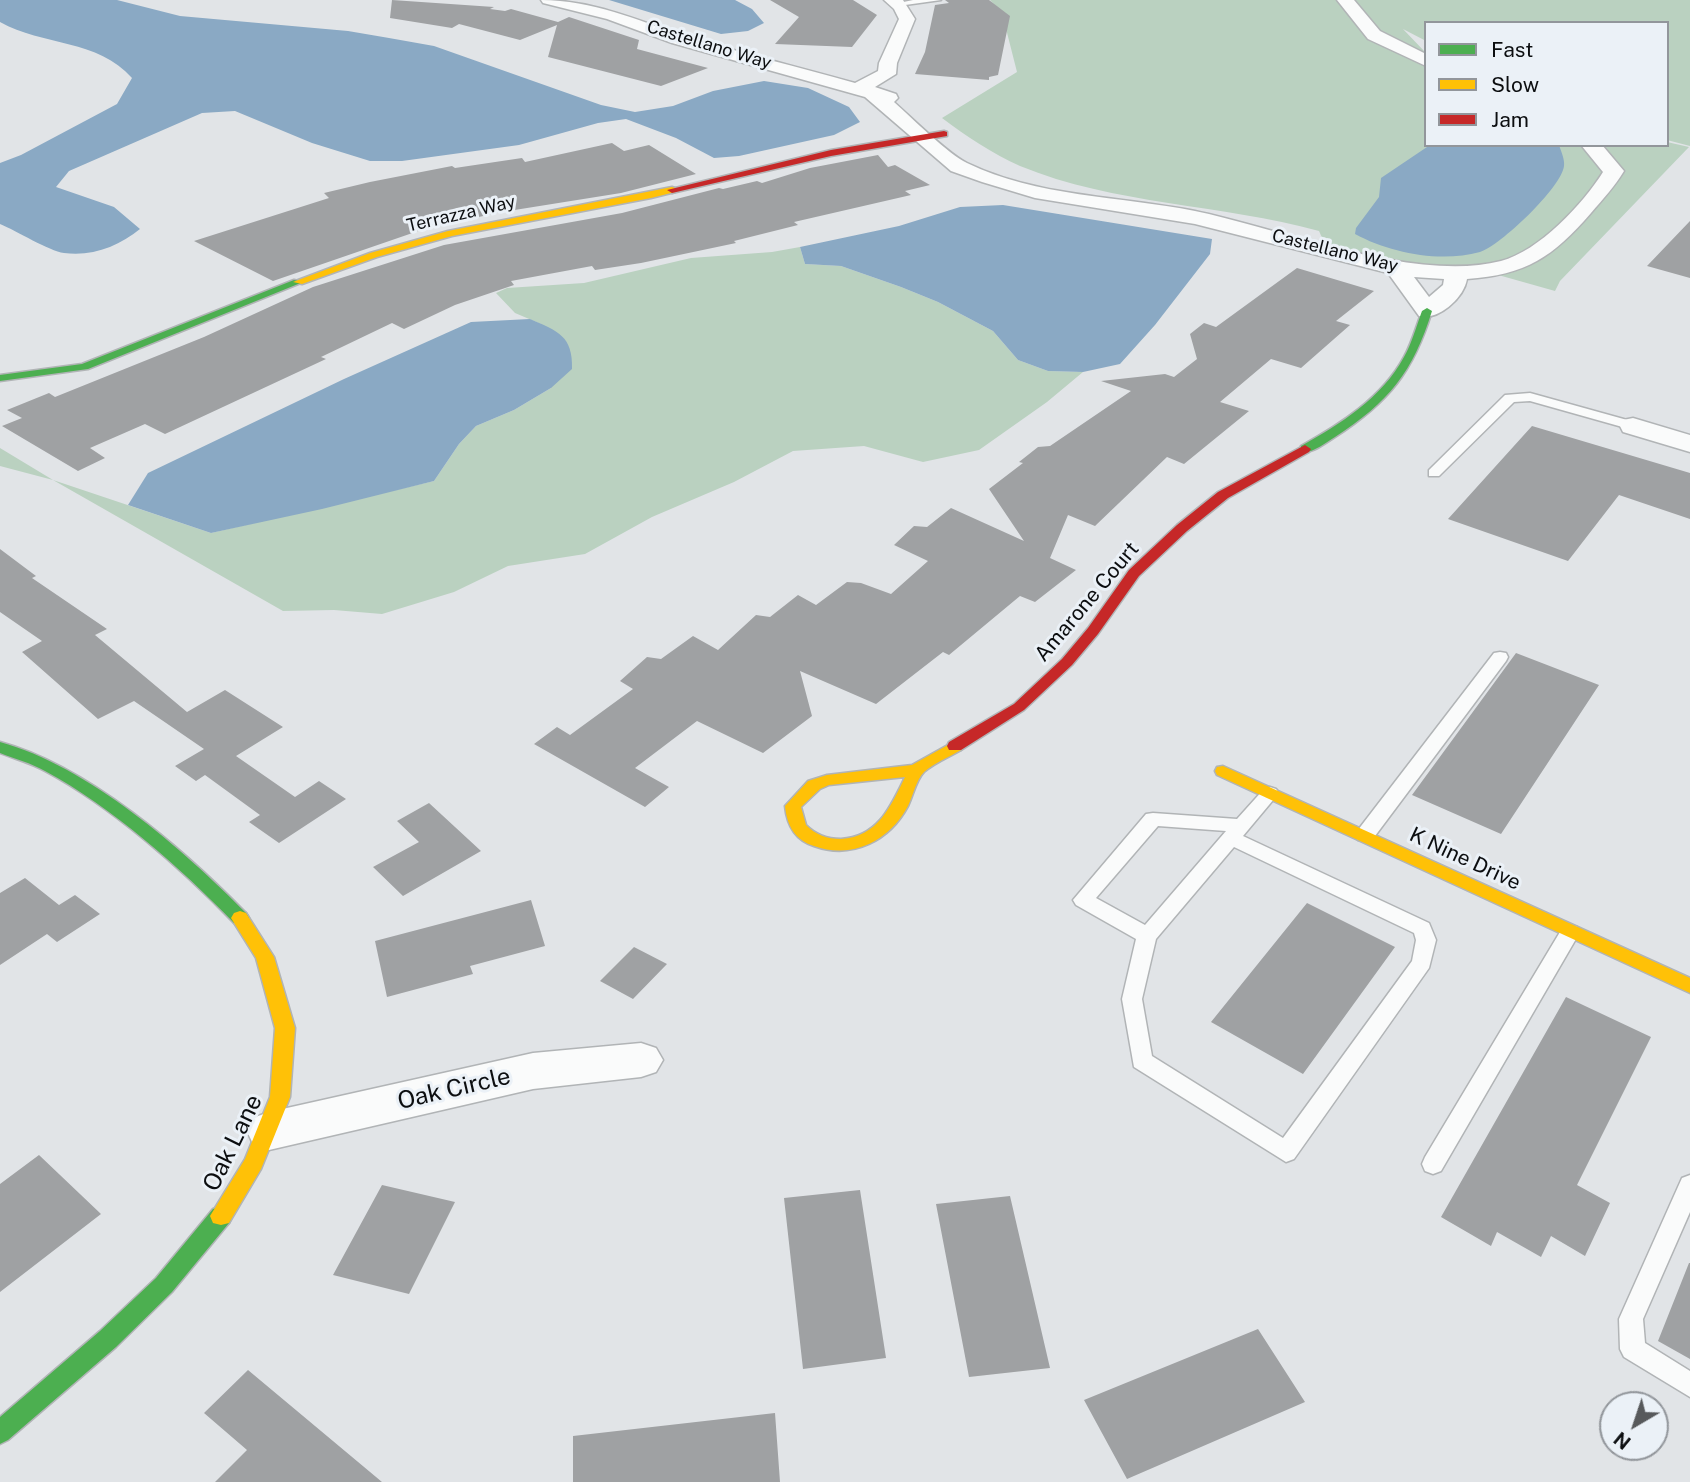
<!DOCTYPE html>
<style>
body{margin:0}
#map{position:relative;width:1690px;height:1482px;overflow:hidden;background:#e1e4e7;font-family:"Public Sans",sans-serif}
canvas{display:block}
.legend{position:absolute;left:1424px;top:21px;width:245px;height:126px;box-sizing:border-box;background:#ebf1f7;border:2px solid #92969b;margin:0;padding:9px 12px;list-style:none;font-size:21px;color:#0c0e10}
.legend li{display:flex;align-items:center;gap:14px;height:35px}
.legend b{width:35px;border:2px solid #92969b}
.north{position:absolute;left:1599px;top:1391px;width:70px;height:70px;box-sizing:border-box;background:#ebf1f7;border:2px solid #92969b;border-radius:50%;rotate:219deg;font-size:19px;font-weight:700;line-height:28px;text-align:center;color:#0c0e10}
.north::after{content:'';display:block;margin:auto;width:24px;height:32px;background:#57595b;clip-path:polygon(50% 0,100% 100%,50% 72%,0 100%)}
</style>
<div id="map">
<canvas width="1690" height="1482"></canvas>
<ul class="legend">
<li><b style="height:9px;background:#4caf50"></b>Fast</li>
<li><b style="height:9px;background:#ffc107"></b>Slow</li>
<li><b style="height:9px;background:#c62828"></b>Jam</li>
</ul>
<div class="north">N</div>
</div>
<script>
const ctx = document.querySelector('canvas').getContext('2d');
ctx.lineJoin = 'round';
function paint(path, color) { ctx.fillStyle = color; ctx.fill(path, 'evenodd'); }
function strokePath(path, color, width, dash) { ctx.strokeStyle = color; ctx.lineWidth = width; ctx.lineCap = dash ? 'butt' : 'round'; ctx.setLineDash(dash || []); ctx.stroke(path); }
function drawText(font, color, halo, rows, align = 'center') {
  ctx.font = font + ' "Public Sans",sans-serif'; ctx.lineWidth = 6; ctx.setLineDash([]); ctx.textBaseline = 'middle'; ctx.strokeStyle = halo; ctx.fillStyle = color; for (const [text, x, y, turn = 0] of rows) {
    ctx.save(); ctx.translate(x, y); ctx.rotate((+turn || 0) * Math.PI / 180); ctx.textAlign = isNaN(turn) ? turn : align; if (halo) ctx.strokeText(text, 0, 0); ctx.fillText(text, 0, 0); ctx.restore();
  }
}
const green = new Path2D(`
 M990 0H1690V146L1667 140V23H1426V41L1403 29 1426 53V145H1667V142L1689 147 1560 281 1555 291 1477 269 1399 266 1328 251 1319 231C1221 204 1115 205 1020 166 993 154 966 136 942 118L1017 72 1002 13Z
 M800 247 805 264 841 266 901 287 938 302 993 331 1018 360 1048 371 1083 372 1047 402 979 450 923 462 864 446 793 451 734 482 652 517 585 554 508 566 454 592 382 614 334 610 283 611 53 480 0 466V448L53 480 211 533 434 481 459 444 476 426 514 410 551 388 541 324 515 313 496 293 507 288 584 283 691 258 772 252Z`);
const water = new Path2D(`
 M0 0H117L180 16 348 31 389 38 434 46 601 105 635 112 673 106 713 91 764 81 808 88 849 107 860 122 834 135 739 156 714 158 676 138 626 119 598 123 519 145 402 161H370L312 143 235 111 202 113 69 171 56 187 114 207 140 229C119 246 92 257 64 253 49 251 17 231 0 224V163L21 155 117 104 132 78C98 39 43 46 0 22Z
 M609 0H735L752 9 764 23 748 31 721 34Z
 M1430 145H1559C1561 151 1565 160 1564 166 1562 187 1500 246 1480 252 1440 263 1390 253 1355 234L1356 228 1379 197 1381 178Z
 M1003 205 1212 239 1210 254 1155 325 1120 364 1083 372 1048 371 1018 360 993 331 938 302 901 287 841 266 805 264 800 247 899 226 960 207Z
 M530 319C558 331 573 336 572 369L551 388 514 410 476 426 459 444 434 481 322 509 211 533 128 505 148 473 344 379 471 322Z`);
const building = new Path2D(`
 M392 0 494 7 490 9 505 11 511 9 558 22 569 17 639 40 637 49 708 68 661 86 548 57 557 25 520 40 459 24 452 28 390 18Z
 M770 0H853L877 15 852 47 775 44 799 17Z
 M945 0H989L1010 16 998 75 989 77V80L915 74 925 52 935 5 949 3Z
 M612 143 624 151 649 145 696 174 621 193 502 212 427 228 273 281 194 241 329 198 324 193 370 182 452 166 455 168 522 158 525 162Z
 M878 155 888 167 895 165 930 185 905 191 911 195 794 222 798 225 734 241 736 243 641 263 595 270 592 266 511 281 514 285 455 305 404 329 392 323 321 357 326 359 165 434 145 424 90 448 105 458 78 471 2 426 22 418 7 410 49 393 55 397 204 337 313 287 444 245 622 213 719 188 723 189 757 181 762 183 810 168Z
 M1690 221V278L1647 266Z
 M1297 268 1374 291 1336 321 1350 325 1301 368 1271 359 1220 402 1249 411 1184 464 1167 457 1095 526 1068 515 1050 558 1076 570 1035 602 1020 596 949 655 943 652 876 704 800 671 812 716 763 753 697 721 635 768 669 787 645 807 534 744 557 727 570 735 633 689 620 681 647 657 661 659 693 636 718 650 756 615 770 617 798 595 816 605 847 582 861 583 891 594 928 561 894 545 914 526 927 527 951 508 1024 541 989 489 1023 463 1019 462 1038 447 1050 446 1131 391 1101 381 1165 374 1174 377 1197 359 1190 334 1204 323 1216 327Z
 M1532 426 1690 473V519L1619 495 1568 561 1448 519Z
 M0 549 36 576 32 578 107 629 95 635 187 712 225 690 283 727 236 756 295 797 319 781 346 799 279 843 249 822 260 815 205 775 196 781 175 766 204 749 134 701 98 719 22 652 42 641 0 612Z
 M1516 653 1599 685 1501 834 1412 795Z
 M429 803 481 851 403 896 373 867 419 842 397 821Z
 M25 878 59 905 75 895 100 914 57 942 47 934 0 965V893Z
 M531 900 545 946 470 966 473 974 387 997 375 941Z
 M1307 903 1395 947 1303 1074 1211 1022Z
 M634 947 667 964 633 999 600 981Z
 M1566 997 1651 1037 1577 1185 1610 1203 1585 1256 1551 1236 1541 1257 1497 1232 1491 1246 1441 1217Z
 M39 1155 101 1214 0 1292V1184Z
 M382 1185 455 1202 409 1294 333 1275Z
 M860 1190 886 1358 803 1369 784 1198Z
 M1010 1196 1050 1368 969 1377 936 1204Z
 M1689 1263H1690V1359L1658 1341Z
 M1258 1329 1305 1402 1127 1479 1084 1400Z
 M248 1370 382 1482H215L247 1450 204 1413Z
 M775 1413 780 1482H573V1436Z`);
const lane = new Path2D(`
 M913 0H941L898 6 894 4Z
 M1530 393 1638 423 1640 426 1633 430 1530 401 1514 402 1439 476H1429V470L1505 395Z
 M1500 652 1506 653 1508 657 1506 661 1372 840H1358L1356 835 1358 830 1494 653Z
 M1270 787 1276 789 1279 793 1243 836 1429 923 1436 940 1429 968 1294 1159 1286 1162 1134 1067 1122 999 1136 939 1076 905 1073 900 1146 814 1153 813 1237 819 1264 789ZM1158 826 1226 831 1145 925 1096 898ZM1234 847 1414 933 1416 940 1412 961 1283 1138 1152 1056 1142 999 1156 939Z
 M1570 925 1577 927 1580 932 1441 1171 1433 1174 1425 1171 1422 1164 1425 1157 1563 927Z
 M1690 1175V1212L1643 1319 1645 1343 1690 1371V1397L1624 1357 1620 1349 1619 1319 1682 1178Z`);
const street = new Path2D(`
 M541 0C593 0 636 20 685 36 741 53 798 67 855 83L878 71 879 63 899 19 894 9 884 0H903L915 19 897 63 896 74 875 87 896 94 898 98 894 102C912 118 948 154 967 163 1037 197 1120 196 1195 211 1282 229 1415 283 1501 261 1539 251 1583 204 1603 172L1581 145H1602L1624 171C1615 186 1603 199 1591 213 1553 257 1526 275 1467 279 1464 298 1438 321 1419 316L1388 273 1195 224 1035 198 982 182 951 171 865 97 672 43 607 19 543 3ZM1414 277 1444 279 1443 285 1429 297Z
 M1337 0H1354L1380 31 1426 54V66L1368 39Z
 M1633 418 1690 435V452L1623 432 1620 426 1623 420Z
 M641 1043 656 1048 663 1060 656 1072 641 1077 533 1089 269 1150 253 1144 247 1131 253 1118 269 1112 533 1053Z`);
const fast = new Path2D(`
 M294 280 303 282 88 369 0 381V375L82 364Z
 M1427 308 1432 311C1413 372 1389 402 1335 437 1325 443 1312 454 1301 452V446C1339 425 1382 398 1404 357 1412 343 1416 327 1422 311Z
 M0 742C88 766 183 849 246 913L249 918 246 923H234C181 868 112 807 45 771 31 763 15 759 0 753Z
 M221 1207 229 1209 232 1216 229 1223 172 1292 116 1347 8 1440 0 1444V1417L100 1331 156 1278 213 1209Z`);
const slow = new Path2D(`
 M672 187 675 188V192L651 198 452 236 377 257 302 284 293 282 370 253 448 231Z
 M955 741 961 742 963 746 961 750C949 757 934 763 924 772 916 780 913 796 908 806 890 840 853 860 814 846 795 840 787 826 785 806L808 781 827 775 912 765ZM905 777C891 806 878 837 841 839 827 839 816 835 806 825L801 807 820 789 829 785Z
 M1223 766 1690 978V993L1217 775 1215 771 1217 767Z
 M240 911 246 913 274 957 295 1028 290 1097 261 1169 229 1223 221 1225 213 1223 210 1216 245 1159 270 1097 275 1028 256 958 231 918 234 913Z`);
const jam = new Path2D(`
 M944 131 947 132V136L831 156 672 193 667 190 831 150Z
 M1305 445 1311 449 1309 452 1228 498 1187 531 1139 576 1098 634 1072 665 1024 710 961 750H949L947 746 949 742 1014 704 1062 659 1088 628 1129 570 1177 525 1218 492Z`);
const farStreetnames = [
 ["Castellano Way",709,45,17],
 ["Terrazza Way",461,214,-13],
 ["Castellano Way",1335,251,14]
];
const streetNames = [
 ["Amarone Court",1087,602,-50],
 ["K Nine Drive",1465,859,25]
];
const nearStreetnames = [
 ["Oak Circle",454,1089,-13],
 ["Oak Lane",233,1143,-64]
];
paint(green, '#bad1c0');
paint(water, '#8aa9c4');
paint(building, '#9fa1a3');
strokePath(lane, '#b1b4b6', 3);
strokePath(street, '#b1b4b6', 3);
strokePath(fast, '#b1b4b6', 3);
strokePath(slow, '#b1b4b6', 3);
strokePath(jam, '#b1b4b6', 3);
paint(lane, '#fafbfb');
paint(street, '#fafbfb');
paint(fast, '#4caf50');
paint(slow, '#ffc107');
paint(jam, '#c62828');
drawText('18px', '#0c0e10', '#ebf1f7', farStreetnames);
drawText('21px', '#0c0e10', '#ebf1f7', streetNames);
drawText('24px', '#0c0e10', '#ebf1f7', nearStreetnames);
</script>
